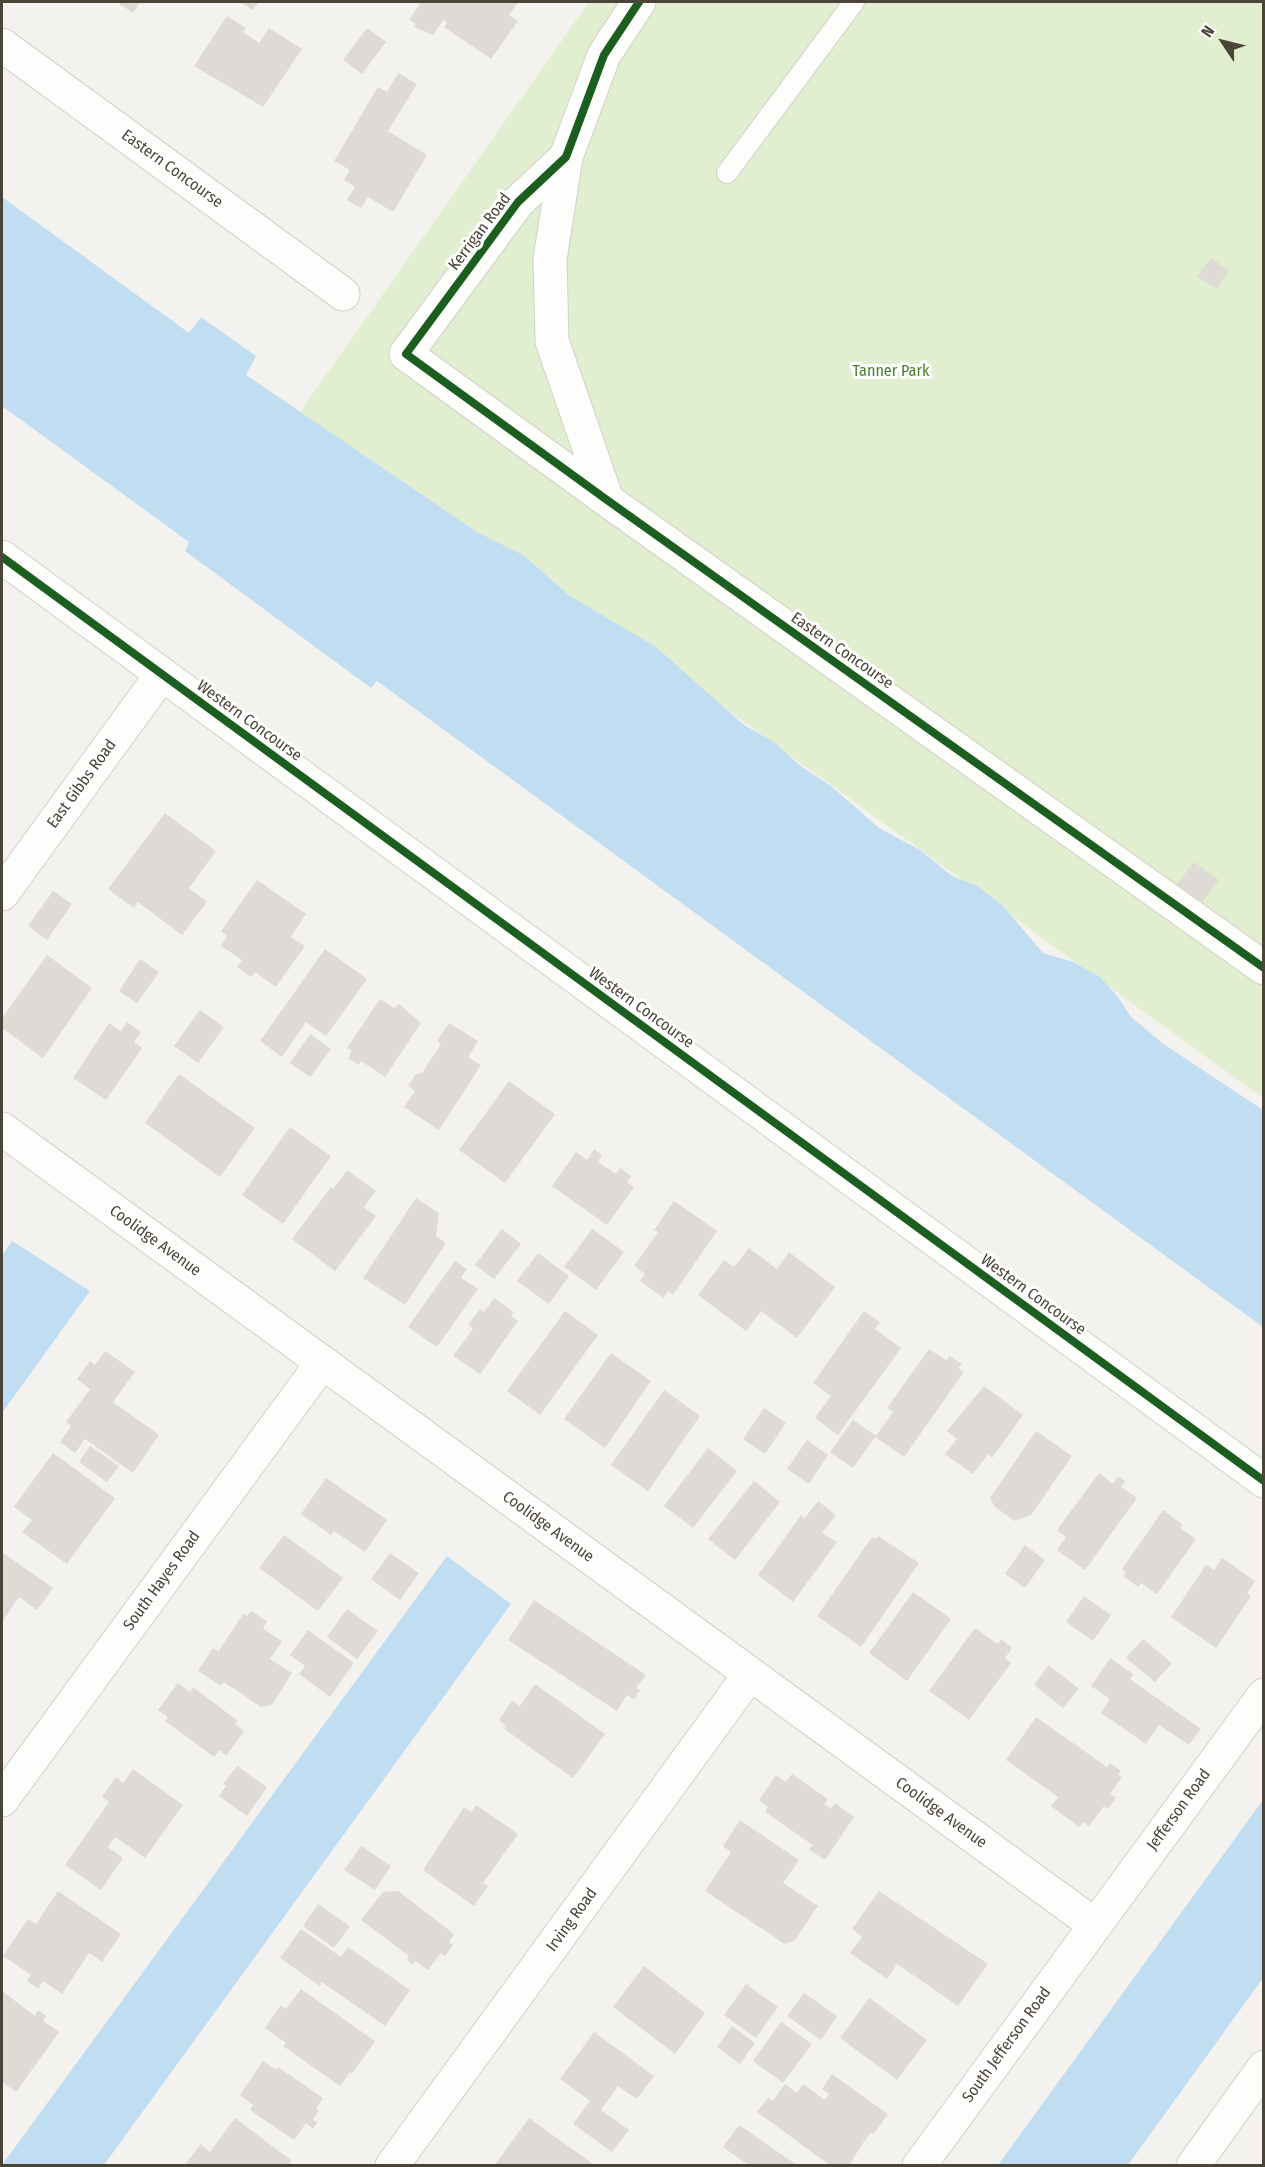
<!DOCTYPE html>
<style>
body{margin:0}
#map{position:relative;width:1265px;height:2167px;overflow:hidden;background:#f4f2ee;font-family:"Fira Sans Condensed",sans-serif}
canvas{display:block}
.frame{position:absolute;inset:0;border:3px solid #4b4439;pointer-events:none}
.north{position:absolute;left:1193px;top:12px;width:60px;height:60px;-webkit-text-stroke:4px #fff;paint-order:stroke;rotate:305deg;font-size:16px;font-weight:700;line-height:24px;text-align:center;color:#4b4439}
.north::after{content:'';display:block;margin:auto;width:21px;height:27px;background:#4b4439;clip-path:polygon(50% 0,100% 100%,50% 72%,0 100%)}
</style>
<div id="map">
<canvas width="1265" height="2167"></canvas>
<div class="frame"></div>
<div class="north">N</div>
</div>
<script>
const ctx = document.querySelector('canvas').getContext('2d');
ctx.lineJoin = 'round';
function paint(path, color) { ctx.fillStyle = color; ctx.fill(path, 'evenodd'); }
function strokePath(path, color, width, dash) { ctx.strokeStyle = color; ctx.lineWidth = width; ctx.lineCap = dash ? 'butt' : 'round'; ctx.setLineDash(dash || []); ctx.stroke(path); }
function drawText(font, color, halo, rows, align = 'center') {
  ctx.font = font + ' "Fira Sans Condensed",sans-serif'; ctx.lineWidth = 6; ctx.setLineDash([]); ctx.textBaseline = 'middle'; ctx.strokeStyle = halo; ctx.fillStyle = color; for (const [text, x, y, turn = 0] of rows) {
    ctx.save(); ctx.translate(x, y); ctx.rotate((+turn || 0) * Math.PI / 180); ctx.textAlign = isNaN(turn) ? turn : align; if (halo) ctx.strokeText(text, 0, 0); ctx.fillText(text, 0, 0); ctx.restore();
  }
}
const green = new Path2D(`
 M589 2H1263V1098L570 596 523 555 477 532 300 412Z`);
const water = new Path2D(`
 M2 197 189 333 201 317 256 356 246 375 477 532 523 555 570 596 656 647 744 725 774 742 802 767 831 786 879 828 920 850 952 876 977 886 1003 906 1043 953 1073 962 1100 977 1118 997 1131 1017 1162 1043 1263 1110V1327L377 681 371 688 185 551 189 542 2 406Z
 M12 1241 90 1291 2 1413V1256Z
 M447 1556 511 1604 104 2165H2Z
 M1263 1800V1978L1128 2165H998Z`);
const building = new Path2D(`
 M117 2H140L133 13Z
 M241 2H259L252 10Z
 M421 2H518L509 15 518 21 491 59 444 27 447 22 444 19 433 35 414 27 416 24 409 20Z
 M227 16 246 28 243 32 259 43 269 28 302 49 263 107 194 66Z
 M367 28 386 42 362 74 343 60Z
 M398 73 417 84 388 131 427 155 393 212 368 197 361 208 347 200 355 187 344 180 350 170 334 161 378 87 387 92Z
 M1211 258 1229 271 1216 289 1197 276Z
 M165 813 216 851 189 888 207 902 182 935 138 902 134 908 108 889Z
 M1194 862 1219 880 1202 902 1177 884Z
 M257 880 306 914 291 937 305 946 276 987 255 972 251 977 237 967 242 960 221 946 227 936 221 931Z
 M53 891 72 904 47 940 28 926Z
 M325 949 367 979 326 1036 306 1022 282 1057 260 1041Z
 M47 955 92 988 43 1058 2 1028V1018Z
 M140 959 159 972 137 1003 119 991Z
 M380 999 394 1008 399 1004 421 1023 385 1077 361 1061 359 1065 348 1058 352 1051 347 1048Z
 M200 1010 224 1027 198 1063 174 1046Z
 M127 1022 141 1032 134 1042 142 1048 106 1100 73 1078 109 1023 121 1031Z
 M449 1023 478 1041 468 1057 481 1065 439 1130 404 1107 415 1091 408 1086 416 1074 422 1073 441 1044 437 1041Z
 M310 1034 331 1049 310 1077 290 1063Z
 M179 1074 255 1128 220 1177 145 1123Z
 M509 1081 555 1114 505 1183 459 1150Z
 M290 1127 331 1156 283 1224 242 1195Z
 M594 1149 602 1155 598 1162 616 1174 620 1168 631 1176 627 1182 634 1187 607 1225 552 1186 576 1152 587 1160Z
 M347 1170 376 1191 364 1207 376 1216 335 1271 292 1239 331 1187 333 1189Z
 M416 1198 439 1213 436 1236 446 1243 405 1305 363 1278Z
 M674 1201 717 1231 673 1295 668 1291 664 1298 640 1281 645 1274 634 1266 658 1232 654 1230Z
 M502 1229 521 1244 494 1279 475 1265Z
 M592 1229 624 1252 596 1290 564 1267Z
 M749 1248 777 1269 789 1252 835 1287 797 1338 761 1311 746 1331 698 1295 724 1260 734 1267Z
 M538 1253 569 1276 549 1304 517 1281Z
 M455 1261 467 1269 461 1278 478 1289 437 1347 408 1327Z
 M494 1298 514 1312 511 1316 518 1321 480 1374 453 1356 473 1329 468 1325 480 1309 484 1312Z
 M565 1311 598 1335 540 1415 507 1391Z
 M864 1311 880 1322 875 1329 901 1348 838 1435 815 1418 831 1396 813 1383Z
 M929 1349 946 1360 950 1356 962 1364 958 1368 964 1372 904 1457 875 1437 893 1412 887 1408Z
 M105 1351 135 1372 113 1402 159 1435 133 1473 85 1439 75 1453 60 1442 71 1426 66 1422 90 1389 77 1379 90 1361 95 1365Z
 M611 1353 651 1381 605 1448 564 1419Z
 M984 1386 1023 1415 992 1458 988 1454 973 1474 945 1454 957 1439 947 1431Z
 M664 1390 700 1416 648 1491 611 1465Z
 M764 1408 786 1423 765 1454 743 1439Z
 M853 1420 876 1436 853 1468 830 1452Z
 M1036 1431 1072 1456 1031 1515 1015 1521 995 1507 990 1498Z
 M807 1440 828 1455 809 1484 787 1469Z
 M90 1446 119 1466 107 1482 79 1462Z
 M708 1448 737 1471 693 1528 664 1506Z
 M53 1453 115 1498 67 1564 22 1532 32 1520 14 1507Z
 M1099 1473 1113 1484 1118 1476 1125 1481 1121 1487 1137 1498 1085 1570 1057 1550 1066 1537 1057 1530Z
 M326 1478 387 1520 365 1552 334 1531 331 1535 301 1514Z
 M754 1481 780 1502 735 1560 708 1539Z
 M818 1501 836 1515 822 1533 837 1542 793 1602 758 1575 801 1515 804 1519Z
 M1163 1510 1183 1525 1180 1528 1196 1539 1157 1594 1141 1583 1138 1587 1123 1576 1126 1572 1122 1569Z
 M284 1535 343 1578 318 1611 259 1568Z
 M878 1536 919 1563 861 1647 817 1616 872 1537 876 1539Z
 M1025 1545 1045 1560 1025 1588 1005 1574Z
 M2 1552 53 1588 37 1610 19 1597 2 1622Z
 M390 1553 419 1573 400 1600 371 1579Z
 M1222 1558 1255 1581 1247 1593 1251 1596 1216 1648 1171 1617 1206 1565 1214 1570Z
 M913 1592 951 1619 907 1681 869 1653Z
 M1084 1596 1111 1615 1093 1641 1066 1622Z
 M534 1600 646 1675 636 1688 640 1690 634 1700 627 1695 617 1711 508 1640Z
 M347 1609 378 1631 357 1659 327 1637Z
 M251 1611 267 1621 263 1629 282 1641 270 1659 292 1673 272 1705 261 1707 224 1682 221 1686 198 1671 213 1648 218 1652 243 1614 247 1616Z
 M975 1628 998 1644 1001 1639 1012 1648 1005 1658 1011 1663 969 1720 929 1691Z
 M308 1630 354 1663 330 1697 299 1674 305 1666 290 1655Z
 M1143 1639 1172 1663 1155 1682 1126 1658Z
 M1110 1658 1133 1674 1130 1679 1201 1729 1189 1745 1159 1725 1146 1744 1101 1713 1110 1699 1091 1686Z
 M1049 1665 1079 1689 1063 1708 1034 1685Z
 M178 1683 190 1692 193 1687 238 1721 235 1724 244 1731 226 1756 219 1750 214 1757 165 1721 168 1717 158 1710Z
 M535 1684 605 1734 573 1778 503 1728 506 1726 499 1720 512 1701 520 1706Z
 M1036 1717 1107 1767 1110 1763 1121 1771 1118 1775 1122 1777 1110 1794 1116 1798 1108 1809 1104 1806 1089 1826 1083 1822 1079 1827 1051 1806 1058 1797 1006 1760Z
 M237 1766 267 1787 247 1816 219 1796 226 1786 223 1784Z
 M133 1769 183 1805 145 1858 115 1837 108 1847 123 1858 101 1890 65 1865 109 1802 102 1797 116 1777 123 1783Z
 M792 1774 828 1799 824 1804 831 1809 835 1803 854 1817 825 1860 809 1850 813 1845 765 1812 768 1807 759 1800 776 1775 786 1782Z
 M476 1805 518 1834 483 1883 488 1886 474 1906 423 1870 464 1807 471 1812Z
 M740 1820 799 1860 783 1883 818 1906 795 1940 785 1944 705 1891 731 1852 723 1846Z
 M361 1846 391 1866 375 1890 344 1870Z
 M58 1891 121 1934 102 1962 89 1953 62 1994 43 1981 38 1989 27 1981 31 1975 3 1956 28 1919 36 1924Z
 M398 1891 454 1934 449 1942 453 1945 445 1956 441 1953 428 1970 415 1961 413 1965 407 1960 409 1956 361 1920 383 1892Z
 M879 1891 988 1964 958 2006 897 1964 887 1979 850 1953 862 1937 852 1929Z
 M318 1904 350 1926 334 1948 303 1926Z
 M301 1929 341 1957 348 1947 410 1990 385 2026 322 1982 320 1986 280 1958Z
 M644 1966 705 2013 675 2054 613 2007Z
 M746 1984 778 2007 756 2038 724 2015Z
 M301 1989 375 2041 352 2074 350 2072 340 2086 283 2046 286 2043 265 2028 281 2005 286 2009Z
 M2 1991 35 2016 38 2010 46 2016 43 2021 59 2032 16 2092 2 2082Z
 M804 1993 837 2016 821 2040 787 2016Z
 M869 1998 927 2040 897 2080 840 2038Z
 M781 2022 812 2044 783 2083 753 2061Z
 M732 2026 755 2043 740 2064 717 2047Z
 M594 2032 654 2076 637 2099 618 2086 601 2110 629 2130 612 2152 573 2124 590 2101 560 2079Z
 M263 2061 276 2070 278 2067 323 2098 316 2108 319 2110 313 2120 317 2122 313 2129 306 2123 294 2140 250 2110 253 2105 240 2095Z
 M832 2074 888 2114 874 2134 871 2132 861 2146 849 2166H831L757 2112 768 2098 773 2101 785 2084 797 2093 803 2084 825 2100 829 2094 822 2089Z
 M235 2118 292 2161 288 2166H184L201 2144 210 2152Z
 M529 2118 596 2166H494Z
 M739 2125 794 2163 793 2166H750L723 2147Z`);
const service = new Path2D(`
 M727 173 854 2`);
const minor = new Path2D(`
 M639 2 604 55 566 157 518 202 406 354 607 500 1264 968
 M2 45 343 294
 M566 157 550 259 552 341 607 500
 M2 557 1264 1481
 M2 894 162 674
 M2 1129 1095 1925
 M2 1800 322 1363
 M392 2166 750 1674
 M919 2166 1264 1695
 M1193 2166 1264 2067`);
const cycleway = new Path2D(`
 M639 2 604 55 566 157 518 202 406 354 607 500 1264 968
 M2 557 1264 1481`);
const streetNames = [
 ["Eastern Concourse",172,169,36],
 ["Kerrigan Road",480,232,-53],
 ["Eastern Concourse",842,651,35],
 ["Western Concourse",249,721,36],
 ["East Gibbs Road",82,784,-54],
 ["Western Concourse",641,1008,36],
 ["Coolidge Avenue",155,1241,36],
 ["Western Concourse",1033,1295,36],
 ["Coolidge Avenue",548,1527,36],
 ["South Hayes Road",162,1581,-54],
 ["Jefferson Road",1179,1810,-54],
 ["Coolidge Avenue",941,1813,36],
 ["Irving Road",572,1920,-54],
 ["South Jefferson Road",1007,2045,-54]
];
const parkNames = [
 ["Tanner Park",891,372]
];
paint(green, '#e1eecf');
paint(water, '#c0ddf1');
paint(building, '#dedbd6');
strokePath(service, '#d2d0cb', 22);
strokePath(minor, '#d2d0cb', 35);
strokePath(service, '#fdfdfc', 20);
strokePath(minor, '#fdfdfc', 33);
strokePath(cycleway, '#1b5e20', 8);
drawText('16px', '#4b4439', '#fff', streetNames);
drawText('16px', '#4a7f2a', '#fff', parkNames);
</script>
